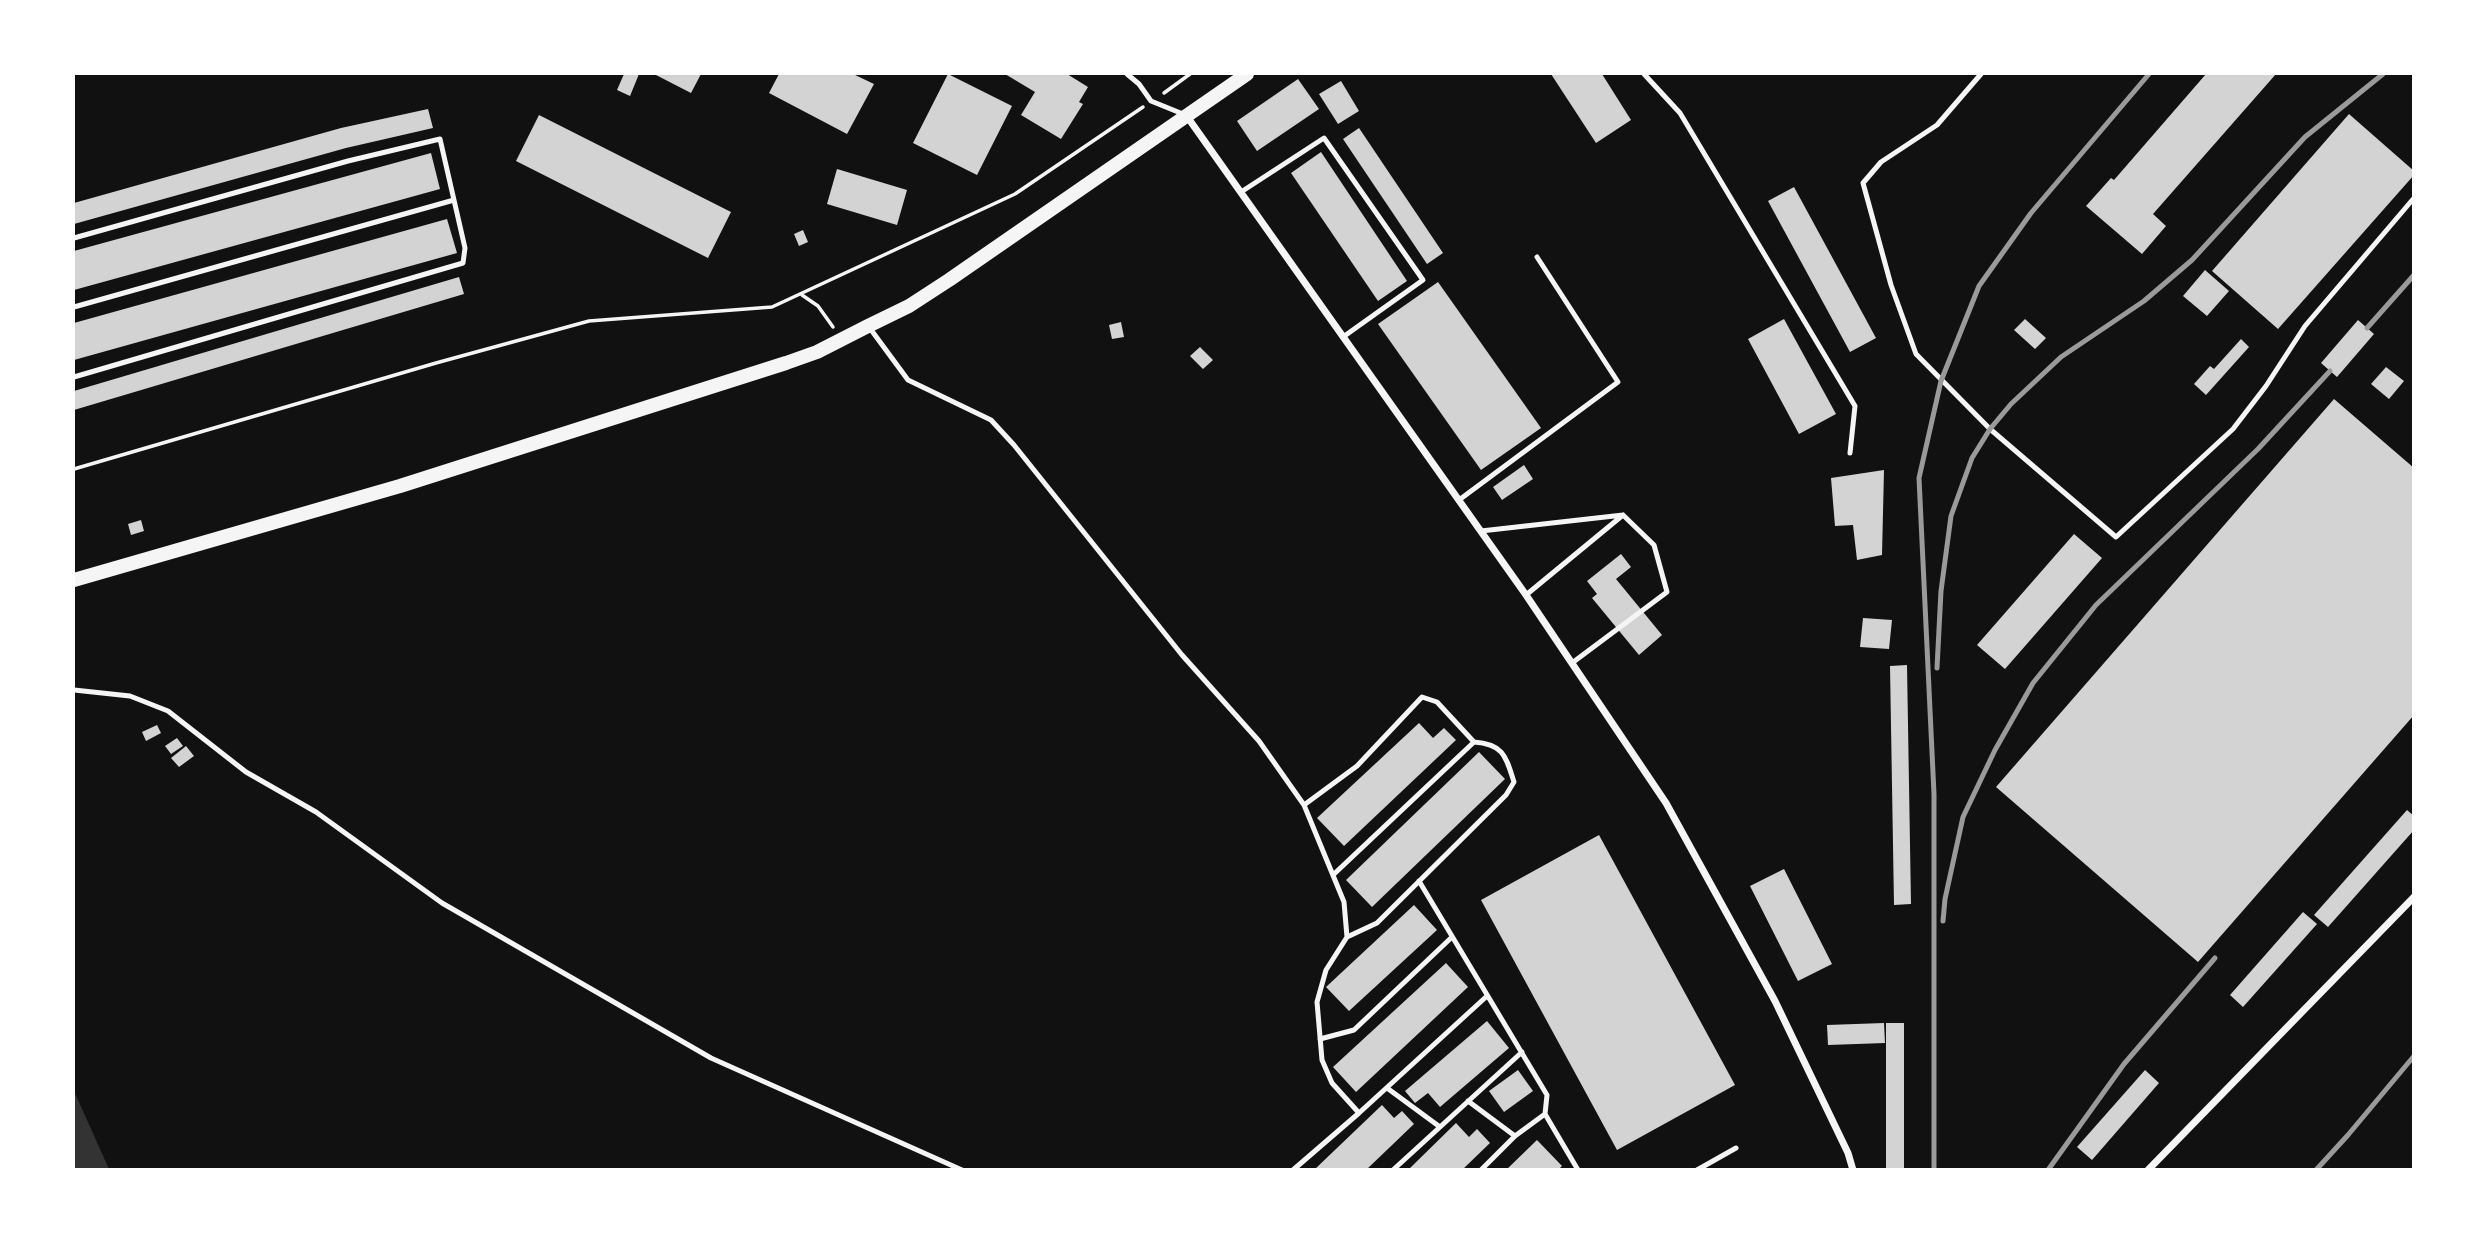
<!DOCTYPE html>
<style>
body{margin:0}
#map{position:relative;width:2487px;height:1243px;overflow:hidden;background:#111;font-family:"DM Sans",sans-serif}
canvas{display:block}
.frame{position:absolute;inset:0;border:75px solid #fff;pointer-events:none}
</style>
<div id="map">
<canvas width="2487" height="1243"></canvas>
<div class="frame"></div>
</div>
<script>
const ctx = document.querySelector('canvas').getContext('2d');
ctx.lineJoin = 'round';
function paint(path, color) { ctx.fillStyle = color; ctx.fill(path, 'evenodd'); }
function strokePath(path, color, width, dash) { ctx.strokeStyle = color; ctx.lineWidth = width; ctx.lineCap = dash ? 'butt' : 'round'; ctx.setLineDash(dash || []); ctx.stroke(path); }
const water = new Path2D(`
 M74 1091 109 1169H74Z`);
const building = new Path2D(`
 M624 74H639L630 96 617 90Z
 M654 74H701L691 93Z
 M779 74H853L874 84 847 134 769 93Z
 M948 74 1012 106 977 175 913 143Z
 M1005 74H1067L1088 87 1079 102 1083 104 1061 139 1021 115 1035 92Z
 M1551 74H1602L1631 120 1596 143Z
 M2206 74H2276L2153 214 2166 226 2142 254 2086 206 2111 178 2114 180Z
 M1298 79 1319 109 1257 151 1237 121Z
 M1341 81 1359 111 1338 124 1319 94Z
 M428 109 433 128 346 148 74 224V203L341 128Z
 M2349 114 2414 171V175L2278 329 2212 271Z
 M539 115 731 212 708 258 516 161Z
 M1359 128 1443 253 1427 264 1343 139Z
 M1321 152 1407 281 1378 301 1291 173Z
 M431 153 440 189 74 290V251Z
 M837 169 907 190 897 225 827 204Z
 M1794 187 1876 338 1850 352 1768 201Z
 M447 219 457 253 74 360V323Z
 M803 230 808 242 799 246 794 234Z
 M2205 270 2229 291 2207 316 2183 296Z
 M459 277 464 294 74 410V391Z
 M1438 282 1541 428 1481 470 1378 324Z
 M1784 319 1836 414 1799 434 1748 339Z
 M2025 319 2046 338 2035 349 2014 330Z
 M2358 320 2374 334 2337 377 2321 363Z
 M1121 322 1124 337 1112 339 1109 325Z
 M2241 339 2249 347 2206 395 2194 384 2210 366 2214 369Z
 M1200 347 1213 360 1203 369 1190 356Z
 M2386 367 2404 381 2389 399 2371 384Z
 M2334 399 2414 468V715L2198 962 1996 787Z
 M1524 465 1533 479 1502 500 1493 487Z
 M1884 470 1882 555 1857 560 1853 525 1835 526 1831 478Z
 M141 520 144 531 131 535 128 524Z
 M2074 534 2102 558 2005 669 1977 645Z
 M1621 554 1631 567 1616 579 1662 635 1639 655 1592 598 1597 594 1587 581Z
 M1863 618 1892 620 1889 649 1860 647Z
 M1907 665 1911 904 1894 905 1890 666Z
 M1419 723 1433 738 1444 728 1456 740 1344 846 1317 818Z
 M157 725 161 733 146 741 142 732Z
 M177 738 183 746 171 754 165 746Z
 M186 746 194 756 179 767 171 758Z
 M1479 752 1505 779 1372 907 1346 880Z
 M2407 810 2414 816V830L2328 927 2314 915Z
 M1599 835 1735 1085 1617 1150 1481 900Z
 M1784 869 1832 964 1798 981 1750 886Z
 M1414 905 1437 930 1349 1011 1326 987Z
 M2303 912 2317 924 2243 1007 2230 995Z
 M1446 963 1468 987 1356 1092 1333 1067Z
 M1487 1021 1509 1048 1440 1107 1428 1093 1415 1103 1405 1091Z
 M1884 1023 1885 1043 1828 1045 1827 1025Z
 M1886 1023H1904V1170H1886Z
 M1518 1070 1533 1091 1504 1112 1489 1091Z
 M2145 1070 2159 1083 2092 1160 2077 1147Z
 M1382 1105 1394 1118 1402 1111 1414 1124 1366 1170H1314Z
 M1456 1123 1469 1137 1477 1129 1490 1143 1462 1170H1408Z
 M1537 1140 1562 1166 1558 1170H1506Z`);
const path = new Path2D(`
 M1164 93 1190 74
 M802 295 818 306 833 327
 M74 469 436 363 589 321 772 307 1015 194 1143 107`);
const service = new Path2D(`
 M1127 74 1139 84 1151 101 1183 114
 M1644 74 1680 113 1855 406 1850 453
 M1981 74 1937 125 1881 162 1863 183 1891 285 1916 354 1990 429 2116 537 2233 429 2266 386 2305 326 2414 198
 M1241 192 1324 138 1423 280 1343 337
 M74 238 348 161 440 139 465 248 463 263 74 377
 M74 307 454 200
 M869 327 908 380 991 420 1014 445 1182 655 1259 741 1304 805 1344 902 1347 937 1326 970 1317 1002 1322 1060 1332 1083 1359 1113
 M1459 500 1618 382 1537 257
 M1481 531 1623 515 1654 545 1667 592 1572 663
 M1526 595 1623 515
 M74 690 130 696 168 711 246 772 316 812 442 903 711 1058 962 1170
 M1304 805 1357 766 1422 697 1437 702 1474 742C1504 744 1506 757 1514 782L1506 795 1377 923 1347 937
 M1333 875 1474 742
 M1419 881 1547 1095 1545 1114 1578 1170
 M1320 1039 1354 1030 1452 937
 M1387 1088 1440 1127
 M1468 1101 1515 1136
 M1293 1170 1359 1113 1487 996
 M1393 1170 1522 1052
 M1481 1170 1515 1136 1545 1114
 M1697 1170 1736 1148`);
const minor = new Path2D(`
 M1186 115 1526 595 1666 803 1775 1001 1848 1153 1853 1170
 M2148 1170 2414 897`);
const secondary = new Path2D(`
 M74 580 400 486 786 363 817 352 868 326 909 306 949 280 1247 74`);
const rail = new Path2D(`
 M2367 328 2414 275
 M1937 668 1941 591 1951 516 1972 458 1990 429 2011 404 2061 357 2144 301 2192 260 2305 137 2383 74
 M1943 921 1945 899 1963 817 1995 750 2033 683 2096 605 2258 449 2330 371
 M1934 1170V794L1919 478 1941 381 1979 286 2031 213 2149 74
 M2048 1170 2124 1064 2215 958
 M2316 1170 2348 1135 2414 1056`);
paint(water, '#333');
paint(building, '#d3d3d3');
strokePath(path, '#f5f5f5', 3.5);
strokePath(service, '#f5f5f5', 5);
strokePath(minor, '#f5f5f5', 7);
strokePath(secondary, '#f5f5f5', 14);
strokePath(rail, '#9a9a9a', 5);
</script>
